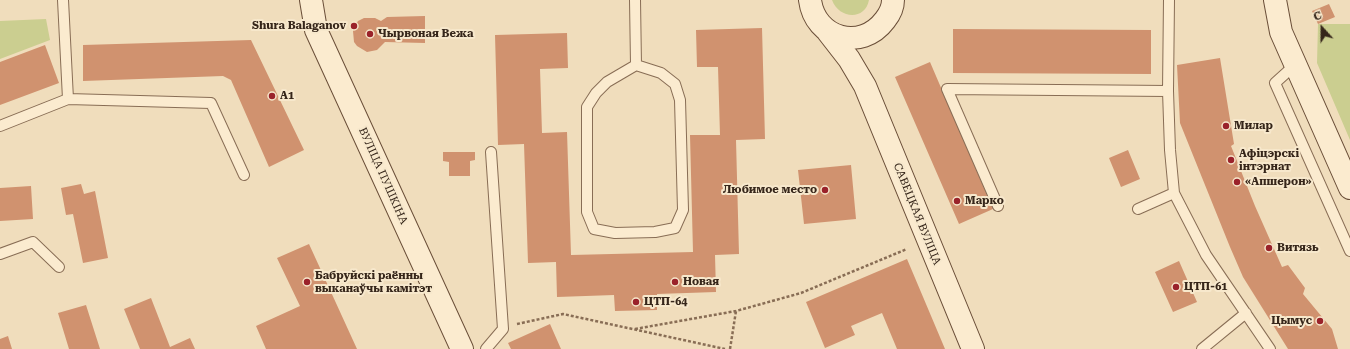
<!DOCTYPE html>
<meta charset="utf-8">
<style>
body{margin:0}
#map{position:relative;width:1350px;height:349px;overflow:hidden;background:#f0ddbc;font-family:"Roboto Serif",serif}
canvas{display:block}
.north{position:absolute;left:1302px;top:8px;width:40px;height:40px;-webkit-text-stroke:3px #f7e8cc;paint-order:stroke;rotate:339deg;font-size:11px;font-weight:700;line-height:16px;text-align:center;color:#36261a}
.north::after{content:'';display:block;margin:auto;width:14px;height:18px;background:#36261a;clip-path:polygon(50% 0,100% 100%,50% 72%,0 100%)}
</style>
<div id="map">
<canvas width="1350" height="349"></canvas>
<div class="north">С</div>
</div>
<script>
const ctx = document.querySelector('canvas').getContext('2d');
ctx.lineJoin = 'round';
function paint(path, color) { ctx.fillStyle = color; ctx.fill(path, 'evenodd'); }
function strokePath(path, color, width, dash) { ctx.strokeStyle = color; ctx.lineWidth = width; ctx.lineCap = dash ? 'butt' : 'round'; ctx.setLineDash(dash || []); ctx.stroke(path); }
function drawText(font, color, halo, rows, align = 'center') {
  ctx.font = font + ' "Roboto Serif",serif'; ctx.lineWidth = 4; ctx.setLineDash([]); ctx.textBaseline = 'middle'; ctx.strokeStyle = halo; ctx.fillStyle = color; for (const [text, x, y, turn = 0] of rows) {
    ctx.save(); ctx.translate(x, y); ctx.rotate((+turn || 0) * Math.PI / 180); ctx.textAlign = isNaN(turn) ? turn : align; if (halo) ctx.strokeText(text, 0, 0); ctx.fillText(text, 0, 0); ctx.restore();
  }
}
const green = new Path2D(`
 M832 0H869C865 21 839 19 832 0Z
 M46 19 50 40 0 59V21Z
 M1318 24H1350V140L1317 63Z`);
const building = new Path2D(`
 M1329 4 1335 17 1318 24 1312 11Z
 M425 16V43L385 42 377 50 367 52 357 46 354 42 353 31 355 26 358 21 364 18H375L381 21 387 17Z
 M762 28 765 139 736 140 739 254 715 255 716 292 657 294V310L615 311 614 295 557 297 556 262 528 263 524 144 498 145 495 35 567 33 568 68 540 69 542 133 567 132 571 255 693 252 690 135H720L718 67H697L696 30Z
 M953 29 1151 30V74L953 73Z
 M251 40 304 150 269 167 231 80 223 76 83 81V45Z
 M45 45 59 83 0 105V62Z
 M1220 58 1234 144 1231 146 1255 206 1282 267 1288 265 1305 288 1303 294 1332 329 1338 349H1288L1243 277 1230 247 1180 123 1177 65Z
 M930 62 993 209 959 224 895 77Z
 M1128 150 1140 179 1121 187 1109 158Z
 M443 152H475V160L470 161V176H449V162L443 161Z
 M851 165 856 219 804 224 798 170Z
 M81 184 84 194 95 191 108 258 83 263 73 214 66 215 61 188Z
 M31 186 33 219 0 221V188Z
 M309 244 357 349H266L256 326 300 306 277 258Z
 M907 259 945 349H897L882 313 851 326 855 335 825 348 806 302Z
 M1179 261 1197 302 1173 312 1155 272Z
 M151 298 170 347 190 338 195 349H140L124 309Z
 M86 305 100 349H69L58 313Z
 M550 324 561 349H511L508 343Z
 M8 336 12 349H0V339Z`);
const path = new Path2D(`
 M517 324 563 314 725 349
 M635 329 736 311 801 293 907 249
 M730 349 736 311`);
const lane = new Path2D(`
 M63 0 68 99
 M635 0 636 65
 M1169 0 1168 91 1170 150 1174 193 1206 255 1270 349
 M1296 64 1275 83 1350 251
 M636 65 661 73 675 84 680 100 683 210 675 228 655 232 615 233 594 229 587 212V107L596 93 607 82Z
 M0 126 68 99 211 103 244 175
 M998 206 947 89 1168 91
 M1138 209 1174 193
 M0 254 33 242 59 267
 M486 349 503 329 491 152
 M1202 349 1246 313`);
const secondary = new Path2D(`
 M311 0 316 30 462 349
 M810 0C815 39 861 52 885 20 889 15 893 7 893 0
 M1275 0 1281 32 1350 188
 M828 32 849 59 865 86 973 349`);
const markers = [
 [354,26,4,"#9a222a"],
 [370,34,4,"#9a222a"],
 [272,96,4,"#9a222a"],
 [1226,126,4,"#9a222a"],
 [1231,160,4,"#9a222a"],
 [1237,182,4,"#9a222a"],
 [825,190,4,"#9a222a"],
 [957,201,4,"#9a222a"],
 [1269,248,4,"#9a222a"],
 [307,282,4,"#9a222a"],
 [675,282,4,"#9a222a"],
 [1176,287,4,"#9a222a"],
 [636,302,4,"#9a222a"],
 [1320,321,4,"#9a222a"]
];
const poiNames = [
 ["Shura Balaganov",346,26,"right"],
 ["Чырвоная Вежа",378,34],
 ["A1",280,96],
 ["Милар",1234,126],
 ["Афіцэрскі",1239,154],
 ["інтэрнат",1239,167],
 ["«Апшерон»",1245,182],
 ["Любимое место",817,190,"right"],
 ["Марко",965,201],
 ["Витязь",1277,248],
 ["Бабруйскі раённы",315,276],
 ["выканаўчы камітэт",315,289],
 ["Новая",683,282],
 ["ЦТП-61",1184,287],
 ["ЦТП-64",644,302],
 ["Цымус",1312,321,"right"]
];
const streetNames = [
 ["ВУЛІЦА ПУШКІНА",383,176,66],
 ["САВЕЦКАЯ ВУЛІЦА",917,214,68]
];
paint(green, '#cbce90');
paint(building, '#d0926f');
strokePath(lane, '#886d55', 12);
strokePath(secondary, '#6a4e38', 24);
strokePath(path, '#886d55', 2.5, [3, 2]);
strokePath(lane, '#fbebcf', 10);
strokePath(secondary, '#fbebcf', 22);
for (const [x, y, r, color] of markers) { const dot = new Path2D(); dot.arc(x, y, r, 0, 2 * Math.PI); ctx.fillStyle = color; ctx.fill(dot); strokePath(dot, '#f7e8cc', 1.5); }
drawText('bold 11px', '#36261a', '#f7e8cc', poiNames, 'left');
drawText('11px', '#36261a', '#f7e8cc', streetNames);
</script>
